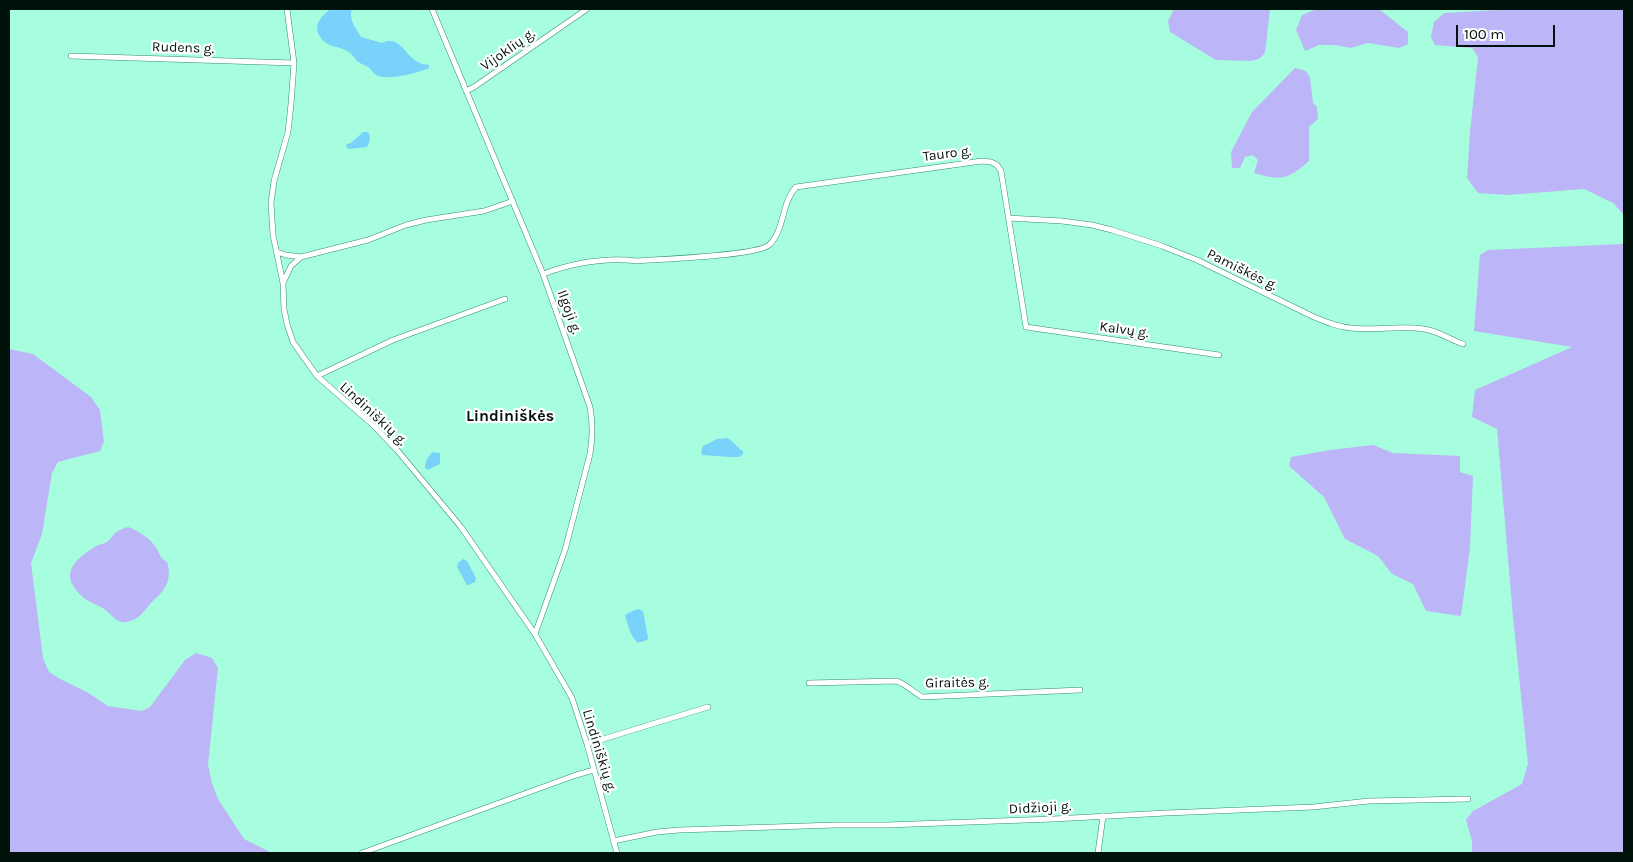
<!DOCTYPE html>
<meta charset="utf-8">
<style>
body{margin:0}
#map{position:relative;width:1633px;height:862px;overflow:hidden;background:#a7fede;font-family:Karla,sans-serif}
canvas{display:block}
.frame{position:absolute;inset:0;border:10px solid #00120a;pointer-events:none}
.scale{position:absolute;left:1456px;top:25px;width:99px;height:22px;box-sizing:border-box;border:2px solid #00120a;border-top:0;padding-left:6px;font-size:15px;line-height:18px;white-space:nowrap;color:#00120a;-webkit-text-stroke:4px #fff;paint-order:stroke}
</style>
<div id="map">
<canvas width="1633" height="862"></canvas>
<div class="frame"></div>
<div class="scale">100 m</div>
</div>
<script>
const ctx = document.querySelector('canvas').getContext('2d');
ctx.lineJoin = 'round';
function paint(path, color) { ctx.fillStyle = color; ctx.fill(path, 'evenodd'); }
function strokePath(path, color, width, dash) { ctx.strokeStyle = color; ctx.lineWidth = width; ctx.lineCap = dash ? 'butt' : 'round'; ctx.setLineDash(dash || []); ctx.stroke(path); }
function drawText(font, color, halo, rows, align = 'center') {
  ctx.font = font + ' Karla,sans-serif'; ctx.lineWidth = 4.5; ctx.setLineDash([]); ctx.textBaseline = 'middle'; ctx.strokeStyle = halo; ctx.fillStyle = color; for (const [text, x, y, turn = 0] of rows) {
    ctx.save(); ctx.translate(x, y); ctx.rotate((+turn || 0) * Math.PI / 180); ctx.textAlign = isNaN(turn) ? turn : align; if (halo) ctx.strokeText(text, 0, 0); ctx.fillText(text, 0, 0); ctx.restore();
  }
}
const green = new Path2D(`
 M1174 9H1270L1265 53 1259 59 1250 61 1216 60 1170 32 1168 21Z
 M1317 9H1379L1408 32V44L1399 48 1368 43 1351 48 1335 45H1319L1305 51 1296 30 1302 15Z
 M1516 9H1624V215L1613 203 1584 189 1508 195 1478 193 1467 178 1470 132 1478 57 1472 48 1435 45 1431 37 1434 22 1444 13Z
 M1295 68 1306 71 1310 78 1313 103 1317 107 1318 119 1309 127V161C1287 180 1282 181 1254 173L1258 160 1253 155 1245 157 1240 168H1232L1231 152 1252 112Z
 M1624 241V853H1472V841L1466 820 1473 811 1522 784 1528 764 1513 617 1497 429 1472 417 1475 390 1572 347 1474 331 1480 255 1488 250 1622 244Z
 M9 349 33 354 91 397 100 410 104 442 100 451 58 462 52 473 42 534 31 563 43 658 49 672 62 680 87 692 108 706 142 711 150 707 185 660 196 653 212 658 218 668 208 765 212 783 218 799 244 839 272 853H9Z
 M1373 445 1393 453 1460 456V472L1473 476 1470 548 1461 616 1426 611 1413 584 1392 574 1378 556 1345 539 1324 497 1289 466 1291 457 1330 450Z
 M128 527C139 531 148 537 155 546 160 553 159 558 167 562 172 576 167 589 155 599 145 608 141 620 126 622 116 624 112 614 104 609 98 605 90 603 84 598 58 576 72 561 96 546 100 544 104 544 107 542 111 539 113 534 118 531 121 529 125 528 128 527Z`);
const water = new Path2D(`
 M331 9H352C348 19 356 28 361 37L382 43C400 34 406 58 420 63 423 65 426 64 429 65V68C418 73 388 81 376 75 373 73 371 69 368 67 365 65 361 64 358 62 354 58 352 53 347 51 341 47 332 47 326 43 310 30 318 18 331 9Z
 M363 132H368C371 138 370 141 367 147L348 149 346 146 347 144 351 143Z
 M727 438C734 441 736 447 743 451V454L739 457H731L702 455 701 451 703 446 717 439Z
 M433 452 440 453V464L428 470 425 468C425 462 428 456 433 452Z
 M463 559 467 561 476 578 475 582 469 585H467L457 567 458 563Z
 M638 609 643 611 648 638 647 640 638 643C630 636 628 625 625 615L630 612Z`);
const minor = new Path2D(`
 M287 9 294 63 291 104 288 132 274 181 271 203 273 235 283 283 284 309 287 324 293 342 317 376 373 425 397 450 461 527 535 634 572 698 587 744 617 853
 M432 9 543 274 590 407C593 424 593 437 590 454L565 550 535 634
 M71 56 294 63
 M466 91 474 87 587 9
 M1008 218 1062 221 1092 225 1112 230 1162 246 1197 260 1314 317C1326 322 1338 327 1351 328 1375 331 1400 325 1424 329 1439 331 1450 340 1463 344
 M277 252 286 255 301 257 368 240 406 225 426 220 484 211 513 201
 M543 274C573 263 605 257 637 261 659 259 757 256 769 245 785 230 781 203 796 187L982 161 991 162 997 165 1001 171 1026 327 1219 355
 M283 283 291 266 301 257
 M317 376 393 340 505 299
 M809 683 897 681C907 685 913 692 922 697L1080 690
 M587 744 708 707
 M613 841 657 832 679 830 836 825H887L1053 819 1166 813 1313 807 1369 801 1468 799
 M362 853 576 775 594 770
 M1098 853 1103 816`);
const streetNames = [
 ["Rudens g.",183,48,2],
 ["Vijoklių g.",508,50,-35],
 ["Tauro g.",947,154,-7],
 ["Pamiškės g.",1242,270,26],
 ["Ilgoji g.",569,312,70],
 ["Kalvų g.",1124,330,8],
 ["Lindiniškių g.",373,414,43],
 ["Giraitės g.",957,683,-1],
 ["Lindiniškių g.",599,751,73],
 ["Didžioji g.",1040,808,-3]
];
const quarterNames = [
 ["Lindiniškės",510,416]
];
paint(green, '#bcb5f7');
paint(water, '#78d2fa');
strokePath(minor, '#348d71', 6);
strokePath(minor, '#fff', 5);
drawText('14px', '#00120a', '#fff', streetNames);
drawText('bold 16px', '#00120a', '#fff', quarterNames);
</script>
